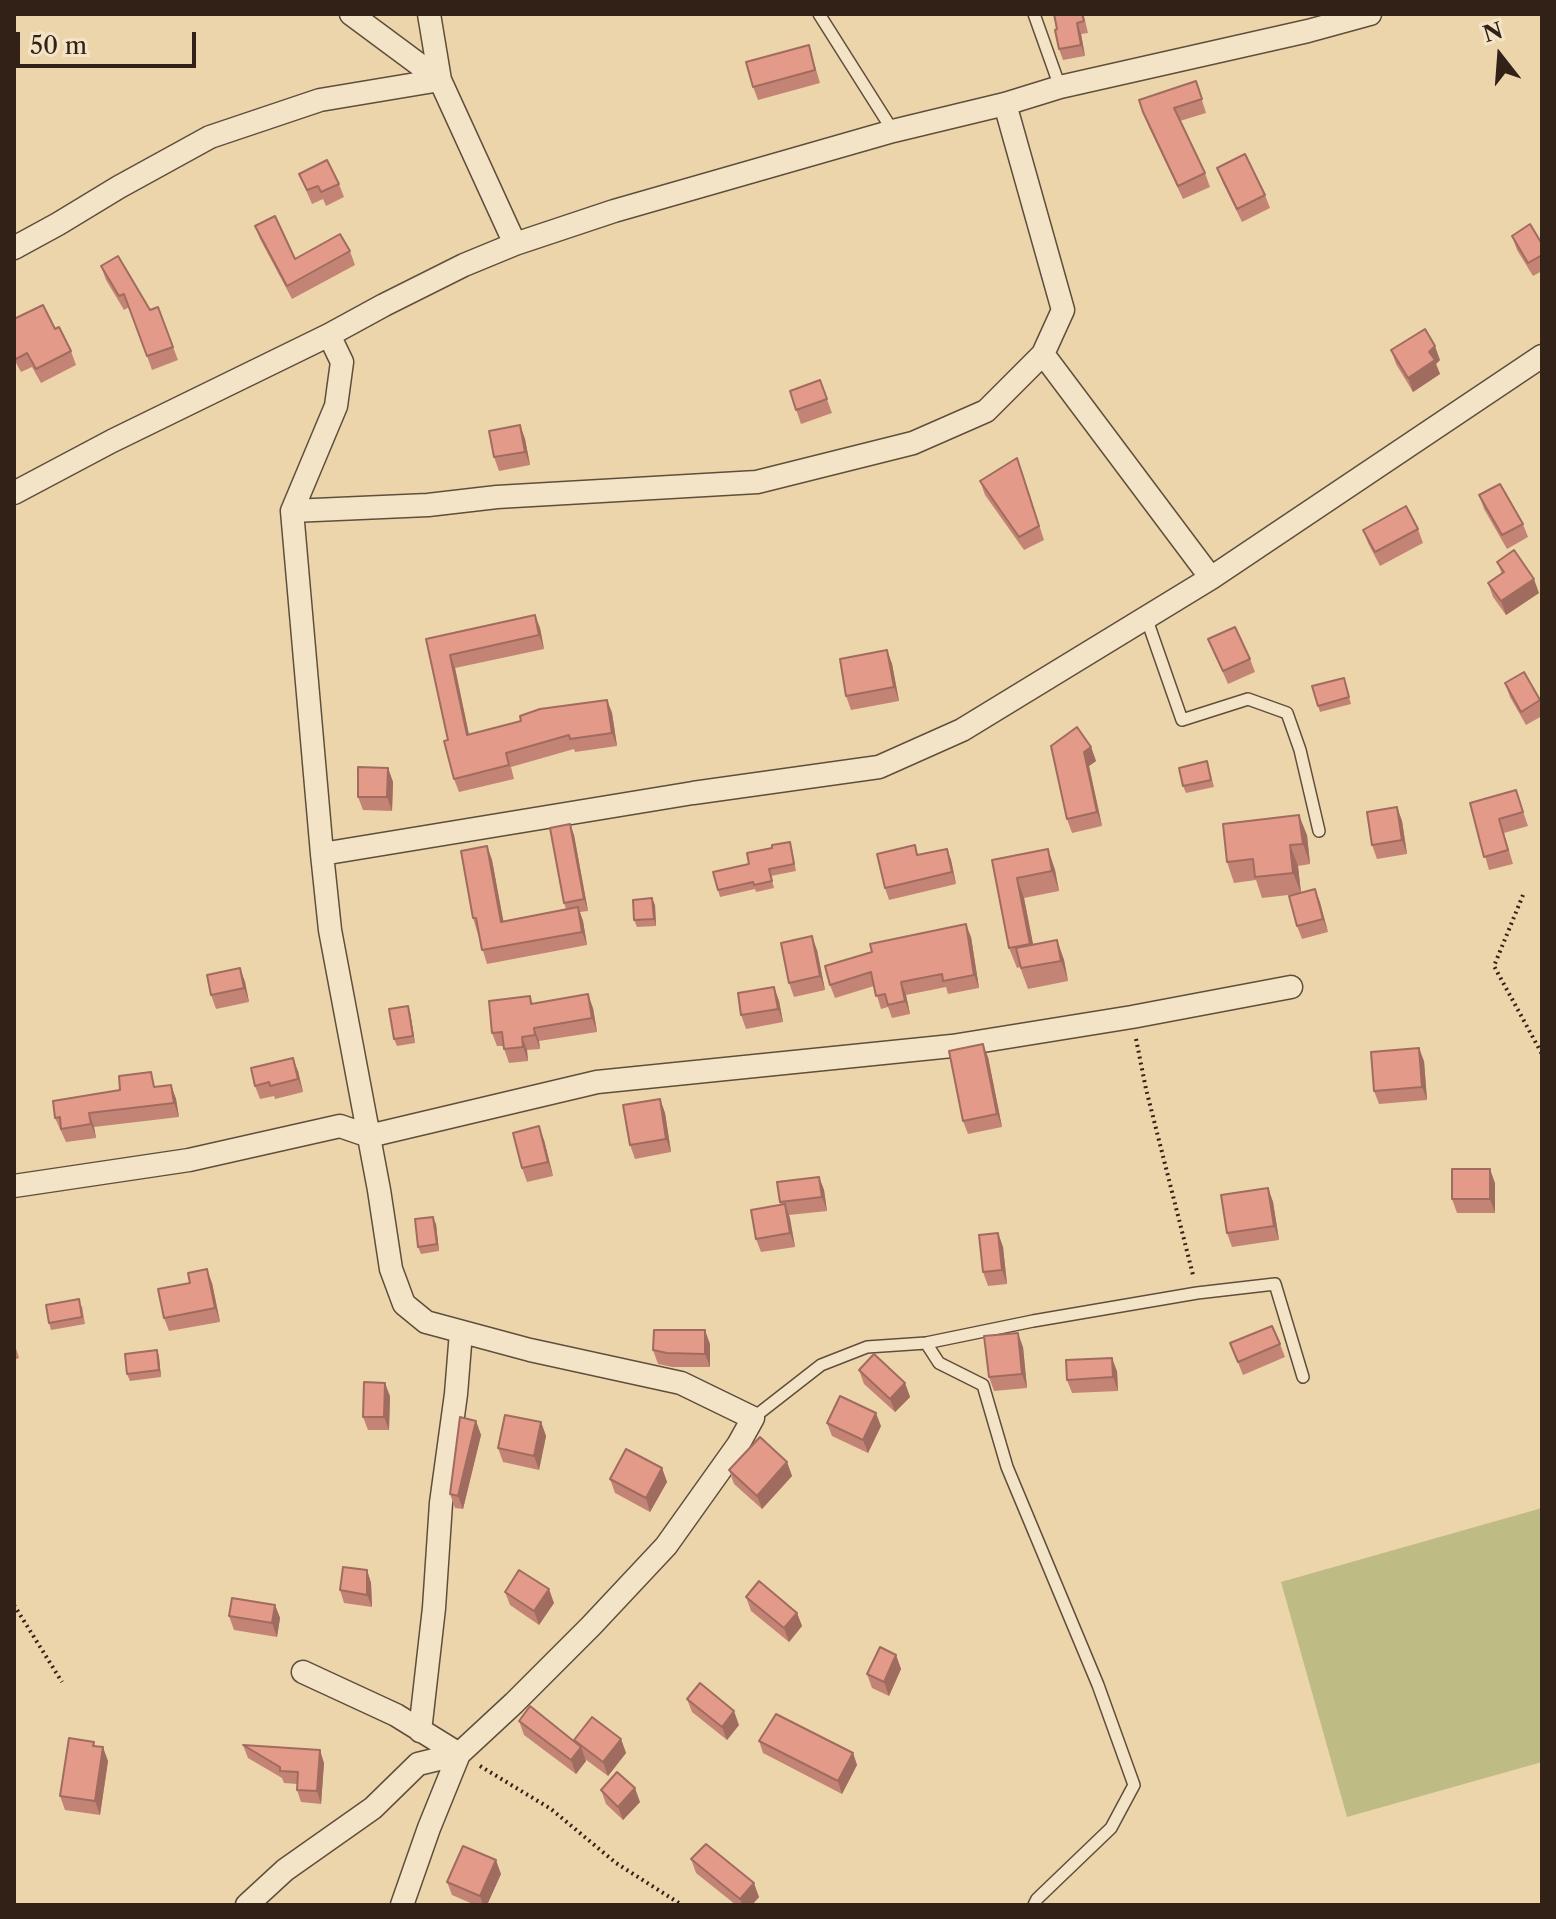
<!DOCTYPE html>
<style>
body{margin:0}
#map{position:relative;width:1556px;height:1919px;overflow:hidden;background:#ecd5ab;font-family:"Libre Caslon Text",serif}
canvas{display:block}
.frame{position:absolute;inset:0;border:16px solid #322117;pointer-events:none}
.north{position:absolute;left:1460px;top:16px;width:80px;height:80px;-webkit-text-stroke:6px #f3e4c8;paint-order:stroke;rotate:343deg;font-size:22px;font-weight:700;line-height:32px;text-align:center;color:#322117}
.north::after{content:'';display:block;margin:auto;width:28px;height:36px;background:#322117;clip-path:polygon(50% 0,100% 100%,50% 72%,0 100%)}
.scale{position:absolute;left:16px;top:32px;width:180px;height:36px;box-sizing:border-box;border:4px solid #322117;border-top:0;padding-left:10px;font-size:24px;line-height:28px;white-space:nowrap;color:#322117;-webkit-text-stroke:6px #f3e4c8;paint-order:stroke}
</style>
<div id="map">
<canvas width="1556" height="1919"></canvas>
<div class="frame"></div>
<div class="north">N</div>
<div class="scale">50 m</div>
</div>
<script>
const ctx = document.querySelector('canvas').getContext('2d');
ctx.lineJoin = 'round';
function paint(path, color) { ctx.fillStyle = color; ctx.fill(path, 'evenodd'); }
function strokePath(path, color, width, dash) { ctx.strokeStyle = color; ctx.lineWidth = width; ctx.lineCap = dash ? 'butt' : 'round'; ctx.setLineDash(dash || []); ctx.stroke(path); }
const green = new Path2D(`
 M1542 1508V1762L1347 1817 1281 1582Z`);
const path = new Path2D(`
 M1523 895 1494 966 1542 1054
 M1136 1039 1146 1089 1193 1275
 M14 1605 62 1682
 M480 1766 551 1809 616 1863 682 1905`);
const service = new Path2D(`
 M819 14 893 131
 M1034 14 1060 87
 M1146 617 1182 720 1248 699 1287 713 1300 750 1319 831
 M926 1343 939 1363 983 1385 1007 1467 1098 1685 1134 1785 1111 1828 1037 1899 1034 1905
 M753 1418 821 1365 867 1347 926 1343 1033 1321 1197 1293 1275 1284 1303 1377`);
const minor = new Path2D(`
 M351 14 440 80
 M429 14 440 80 515 244
 M14 248 58 224 119 187 210 137 320 100 440 80
 M1043 354 1211 578
 M14 493 112 441 329 335 384 305 464 265 515 244 614 211 893 131 1005 104 1060 87 1308 31 1370 14
 M292 511 428 505 497 497 757 482 913 443 986 411 1043 354 1063 310 1005 104
 M322 854 292 511 336 406 342 362 329 335
 M14 1186 189 1160 340 1126 369 1136 597 1082 952 1046 1132 1017 1291 987
 M303 1672 396 1715 459 1754
 M420 1731 434 1608 441 1503 456 1394 461 1332
 M247 1905 285 1870 373 1808 418 1764 459 1754
 M402 1905 429 1828 459 1754 514 1703 591 1626 666 1546 738 1445 753 1418 681 1383 530 1350 426 1322 404 1304 391 1269 379 1190 330 930 322 854 693 793 879 767 962 730 1211 578 1542 356`);
const wall = new Path2D(`
 M1054 14H1089L1084 16 1088 33 1081 34 1085 56 1063 60 1059 49 1057 29Z
 M809 45 820 83 758 100 753 87Z
 M1196 81 1206 113 1180 121 1205 173 1210 187 1183 199 1148 125 1139 100Z
 M1217 168 1265 195 1270 208 1242 222 1222 181Z
 M299 174 339 184 344 197 326 206 323 199 312 204Z
 M255 226 295 259 350 251 355 265 292 299 260 239Z
 M1512 236 1542 244V271L1533 276 1517 250Z
 M101 266 150 310 158 307 178 360 152 370 129 307 124 310 106 280Z
 M14 319 55 329 71 351 76 365 41 383 32 367 21 372 14 359Z
 M1391 350 1440 360 1436 364 1440 374 1413 392 1396 364Z
 M820 380 832 413 801 424 790 391Z
 M520 425 525 439 530 465 499 471 494 457Z
 M1022 471 1044 540 1024 550 985 495 980 481Z
 M1479 495 1523 524 1528 537 1507 549 1484 509Z
 M1418 529 1423 543 1380 566 1368 543 1363 530Z
 M1497 562 1539 593 1506 615 1493 597 1488 583 1502 574Z
 M535 615 540 628 544 649 455 668 469 735 607 700 612 713 617 746 575 752 574 749 511 767 514 779 459 792 454 779 448 740 426 639Z
 M1208 639 1250 659 1255 672 1228 684Z
 M887 650 892 664 899 701 851 710 846 696Z
 M1505 683 1540 700 1542 705V716L1526 725 1510 697Z
 M1346 685 1351 704 1320 712 1312 686Z
 M1091 747 1096 761 1089 766 1102 826 1072 833 1067 819Z
 M388 768 393 782 392 811 363 810 358 797Z
 M1209 768 1214 787 1186 793 1183 786Z
 M1516 790 1528 826 1504 833 1513 864 1489 870 1470 803Z
 M1397 807 1402 821 1407 854 1377 859 1372 845Z
 M570 824 574 835 588 911 580 912 583 921 587 945 487 964 473 918 487 846 492 860 503 921 566 909 564 903Z
 M1307 835 1310 864 1298 866 1301 893 1315 889 1328 932 1302 939 1297 926V894L1262 898 1256 880 1234 883 1227 862Z
 M792 849 796 871 771 876 774 888 756 892 755 889 720 897 718 890 749 864Z
 M947 849 951 860 956 884 889 900 885 888 919 855Z
 M1048 849 1055 870 1059 891 1024 898 1033 945 1057 940 1064 960 1068 981 1028 989 1020 967 1017 968 1009 948 992 860Z
 M655 905 656 926 637 927 634 920Z
 M971 937 979 988 948 994 946 987 906 995 910 1014 892 1018 888 1007 881 1009 874 986 835 998 830 985Z
 M817 950 825 990 794 997 789 983Z
 M240 968 245 982 249 1002 216 1009 211 995Z
 M774 987 779 1001 783 1022 746 1029 741 1015Z
 M530 996 533 1004 593 1008 597 1032 539 1041 540 1049 527 1050 528 1061 509 1063 503 1046H497L492 1033Z
 M408 1006 410 1012 415 1043 397 1046 394 1039Z
 M988 1057 1002 1127 968 1134 963 1121Z
 M1424 1061 1427 1100 1379 1104 1374 1091Z
 M298 1071 303 1092 275 1099 274 1096 260 1099 255 1086Z
 M171 1085 176 1099 179 1117 94 1127 96 1138 66 1142 55 1118 157 1087Z
 M660 1099 665 1113 671 1152 635 1159 630 1145Z
 M544 1140 553 1176 527 1182 522 1168Z
 M819 1177 824 1190 827 1211 789 1215 795 1247 761 1252 756 1239 781 1205 780 1202Z
 M1495 1183V1213H1457L1452 1199Z
 M1268 1188 1273 1202 1279 1240 1232 1247 1227 1233Z
 M436 1224 439 1251 421 1254 418 1247Z
 M998 1233 1003 1247 1007 1284 988 1286 983 1272Z
 M190 1283H212L220 1322 169 1331 164 1318Z
 M82 1306 85 1324 51 1330 49 1323Z
 M14 1342 19 1358 14 1360Z
 M1230 1343 1280 1344 1285 1357 1243 1375Z
 M710 1344V1367H672L658 1364 653 1350Z
 M1023 1347 1027 1388 994 1391 989 1377Z
 M157 1350 159 1357 161 1377 130 1381 127 1374Z
 M859 1370 905 1383 910 1397 895 1412 864 1384Z
 M1117 1371 1118 1391 1072 1393 1067 1380Z
 M390 1396 389 1430H368L363 1417Z
 M476 1421 481 1435 463 1509 455 1508 450 1494Z
 M541 1422 546 1436 539 1470 503 1462 498 1448Z
 M827 1423 881 1426 868 1453 832 1436Z
 M787 1462 792 1476 762 1509 734 1484 729 1470Z
 M662 1468 667 1482 650 1512 615 1493 610 1479Z
 M367 1570 371 1583 372 1607 344 1603 340 1590Z
 M505 1592 554 1603 539 1625 510 1605Z
 M746 1597 797 1613 802 1626 789 1642 751 1611Z
 M275 1605 280 1618 277 1637 234 1630 229 1616Z
 M896 1655 901 1669 889 1696 872 1688 867 1674Z
 M687 1699 739 1725 727 1740 692 1712Z
 M519 1721 575 1742 574 1740 621 1739 626 1753 608 1776 585 1759 586 1761 576 1774 524 1735Z
 M759 1741 853 1753 857 1765 842 1794 763 1753Z
 M94 1742 95 1746 108 1761 100 1815 65 1810 60 1796Z
 M243 1745 324 1763 321 1804 301 1802 297 1790V1784L284 1783 282 1778 248 1758Z
 M601 1790 640 1802 623 1820 606 1804Z
 M691 1859 759 1897 752 1905H736L696 1873Z
 M501 1874 487 1905H475L452 1895 447 1882Z`);
const shadedWall = new Path2D(`
 M1077 23 1081 34 1085 56 1081 45Z
 M1435 346 1440 360 1436 364 1440 374 1413 392 1408 378Z
 M520 425 525 439 530 465 525 452Z
 M1534 579 1539 593 1506 615 1501 601Z
 M535 615 540 628 544 649 539 635Z
 M887 650 892 664 899 701 894 687Z
 M450 655 455 668 472 749 467 735Z
 M607 700 612 713 617 746 612 733Z
 M1091 747 1096 761 1089 766 1102 826 1097 812 1084 752Z
 M388 768 393 782 392 811 387 797Z
 M1397 807 1402 821 1407 854 1402 840Z
 M1299 815 1307 835 1310 864 1303 844Z
 M570 824 574 835 588 911 584 899Z
 M1290 845 1298 866 1301 893 1293 873Z
 M487 846 492 860 506 935 501 922Z
 M947 849 951 860 956 884 952 872Z
 M1048 849 1055 870 1059 891 1052 871Z
 M1017 878 1024 898 1037 964 1030 944Z
 M1315 889 1320 902 1328 932 1323 919Z
 M652 898 655 905 656 926 654 919Z
 M578 907 583 921 587 945 582 932Z
 M966 924 971 937 979 988 974 975Z
 M812 936 817 950 825 990 820 976Z
 M1057 940 1064 960 1068 981 1061 961Z
 M240 968 245 982 249 1002 244 988Z
 M901 982 906 995 910 1014 905 1001Z
 M774 987 779 1001 783 1022 778 1009Z
 M588 994 593 1008 597 1032 592 1018Z
 M408 1006 410 1012 415 1043 413 1036Z
 M534 1028 539 1041 540 1049 535 1035Z
 M522 1037 527 1050 528 1061 523 1047Z
 M983 1044 988 1057 1002 1127 997 1114Z
 M1419 1048 1424 1061 1427 1100 1422 1087Z
 M293 1058 298 1071 303 1092 298 1079Z
 M171 1085 176 1099 179 1117 174 1103Z
 M660 1099 665 1113 671 1152 666 1139Z
 M89 1113 94 1127 96 1138 91 1124Z
 M539 1126 544 1140 553 1176 548 1162Z
 M1490 1169 1495 1183V1213L1490 1199Z
 M819 1177 824 1190 827 1211 822 1197Z
 M1268 1188 1273 1202 1279 1240 1274 1226Z
 M785 1204 790 1218 795 1247 790 1233Z
 M433 1217 436 1224 439 1251 437 1244Z
 M998 1233 1003 1247 1007 1284 1002 1270Z
 M207 1269 212 1283 220 1322 215 1308Z
 M705 1330 710 1344V1367L705 1354Z
 M1018 1333 1023 1347 1027 1388 1022 1374Z
 M157 1350 159 1357 161 1377 159 1370Z
 M1112 1358 1117 1371 1118 1391 1113 1377Z
 M385 1383 390 1396 389 1430 384 1417Z
 M905 1383 910 1397 895 1412 890 1399Z
 M876 1413 881 1426 868 1453 863 1440Z
 M476 1421 481 1435 463 1509 458 1496Z
 M541 1422 546 1436 539 1470 534 1456Z
 M787 1462 792 1476 762 1509 757 1496Z
 M662 1468 667 1482 650 1512 646 1498Z
 M367 1570 371 1583 372 1607 367 1595Z
 M549 1589 554 1603 539 1625 534 1611Z
 M275 1605 280 1618 277 1637 272 1623Z
 M797 1613 802 1626 789 1642 784 1628Z
 M896 1655 901 1669 889 1696 884 1682Z
 M734 1711 739 1725 727 1740 722 1727Z
 M621 1739 626 1753 608 1776 603 1762Z
 M103 1747 108 1761 100 1815 95 1801Z
 M581 1747 586 1761 576 1774 571 1760Z
 M320 1750 324 1763 321 1804 317 1791Z
 M853 1753 857 1765 842 1794 838 1781Z
 M635 1788 640 1802 623 1820 618 1807Z
 M496 1860 501 1874 487 1905H483L480 1896Z
 M754 1883 759 1897 752 1905H742L740 1899Z`);
const building = new Path2D(`
 M1054 14H1082L1084 21 1077 23 1081 45 1059 49 1055 30 1057 29Z
 M809 45 815 70 753 87 746 62Z
 M1196 81 1202 99 1174 108 1205 173 1178 186 1143 112 1139 100Z
 M1245 154 1265 195 1237 209 1217 168Z
 M327 160 339 184 321 192 318 186 307 190 299 174Z
 M275 216 295 259 340 234 350 251 287 286 255 226Z
 M1530 224 1542 244V255L1528 263 1512 236Z
 M118 256 150 310 158 307 173 347 147 356 124 294 119 296 101 266Z
 M43 305 55 329 59 327 71 351 36 369 27 353 16 359 14 355V319Z
 M1425 329 1435 346 1429 352 1435 360 1408 378 1391 350Z
 M820 380 827 399 796 410 790 391Z
 M520 425 525 452 494 457 489 431Z
 M1017 458 1039 526 1019 537 980 481Z
 M1500 484 1523 524 1502 535 1479 495Z
 M1406 506 1418 529 1375 552 1363 530Z
 M1514 550 1534 579 1501 601 1488 583 1504 572 1497 562Z
 M535 615 539 635 450 655 467 735 521 721 520 716 540 709 607 700 612 733 570 739 569 735 506 753 509 765 454 779 444 741 448 740 426 639Z
 M1235 627 1250 659 1223 671 1208 639Z
 M887 650 894 687 846 696 840 659Z
 M1524 672 1540 700 1521 712 1505 683Z
 M1344 678 1349 697 1318 706 1312 686Z
 M1077 727 1091 747 1084 752 1097 812 1067 819 1051 746Z
 M1207 761 1211 780 1183 786 1179 768Z
 M358 767 388 768 387 797H358Z
 M1516 790 1523 812 1499 819 1508 850 1484 857 1470 803Z
 M1397 807 1402 840 1372 845 1367 812Z
 M1299 815 1303 844 1290 845 1293 873 1255 877 1253 859 1227 862 1223 824Z
 M570 824 584 899 564 903 550 828Z
 M790 842 794 864 769 869 772 881 754 885 753 882 718 890 713 872 749 864 747 853 772 848V845Z
 M915 845 917 855 947 849 952 872 885 888 877 854Z
 M487 846 501 922 578 907 582 932 482 950 476 918H473L461 851Z
 M1048 849 1052 871 1017 878 1030 944 1009 948 992 860Z
 M1315 889 1323 919 1297 926 1289 896Z
 M652 898 654 919 634 920 633 900Z
 M966 924 974 975 943 981 942 974 901 982 905 1001 888 1005 885 994 876 996 871 972 830 985 825 966 872 952 870 944Z
 M812 936 820 976 789 983 781 943Z
 M1057 940 1061 961 1021 968 1016 948Z
 M240 968 244 988 211 995 207 975Z
 M774 987 778 1009 741 1015 738 993Z
 M588 994 592 1018 534 1028 535 1035 522 1037 523 1047 504 1049 502 1032 492 1033 489 1001 530 996 531 1004Z
 M408 1006 413 1036 394 1039 389 1009Z
 M983 1044 997 1114 963 1121 949 1051Z
 M1419 1048 1422 1087 1374 1091 1371 1052Z
 M293 1058 298 1079 270 1086 269 1082 255 1086 251 1068Z
 M151 1072 154 1087 171 1085 174 1103 89 1113 91 1124 61 1129 60 1117 55 1118 53 1101 120 1090 119 1076Z
 M660 1099 666 1139 630 1145 623 1105Z
 M539 1126 548 1162 522 1168 513 1133Z
 M1452 1169H1490V1199H1452Z
 M819 1177 822 1197 780 1202 777 1182Z
 M1268 1188 1274 1226 1227 1233 1221 1195Z
 M785 1204 790 1233 756 1239 751 1210Z
 M433 1217 437 1244 418 1247 415 1219Z
 M998 1233 1002 1270 983 1272 979 1235Z
 M207 1269 215 1308 164 1318 158 1289 190 1283 188 1273Z
 M79 1299 82 1317 49 1323 46 1305Z
 M1272 1326 1280 1344 1238 1362 1230 1343Z
 M654 1330H705V1354L667 1353 653 1350Z
 M1018 1333 1022 1374 989 1377 984 1336Z
 M157 1350 159 1370 127 1374 125 1354Z
 M874 1354 905 1383 890 1399 859 1370Z
 M1112 1358 1113 1377 1067 1380 1066 1360Z
 M364 1382 385 1383 384 1417H363Z
 M840 1396 876 1413 863 1440 827 1423Z
 M505 1415 541 1422 534 1456 498 1448Z
 M460 1417 476 1421 458 1496 450 1494Z
 M760 1437 787 1462 757 1496 729 1470Z
 M626 1449 662 1468 646 1498 610 1479Z
 M343 1567 367 1570V1595L340 1590Z
 M519 1570 549 1589 534 1611 505 1592Z
 M759 1581 797 1613 784 1628 746 1597Z
 M232 1598 275 1605 272 1623 229 1616Z
 M880 1647 896 1655 884 1682 867 1674Z
 M700 1683 734 1711 722 1727 687 1699Z
 M530 1706 581 1747 571 1760 519 1721Z
 M776 1714 853 1753 838 1781 759 1741Z
 M592 1717 621 1739 603 1762 574 1740Z
 M69 1738 94 1742 93 1746 103 1747 95 1801 60 1796Z
 M243 1745 320 1750 317 1791 297 1790 298 1772 280 1771V1767Z
 M617 1772 635 1788 618 1807 601 1790Z
 M706 1844 754 1883 740 1899 691 1859Z
 M463 1846 496 1860 480 1896 447 1882Z`);
paint(green, '#bebc84');
strokePath(service, '#604e3c', 14);
strokePath(minor, '#604e3c', 25);
strokePath(path, '#322117', 4, [2, 4]);
strokePath(service, '#f3e4c8', 11);
strokePath(minor, '#f3e4c8', 22);
paint(wall, '#c48475');
paint(shadedWall, '#a06c5f');
paint(building, '#e49a88');
strokePath(building, '#a06c5f', 2);
</script>
